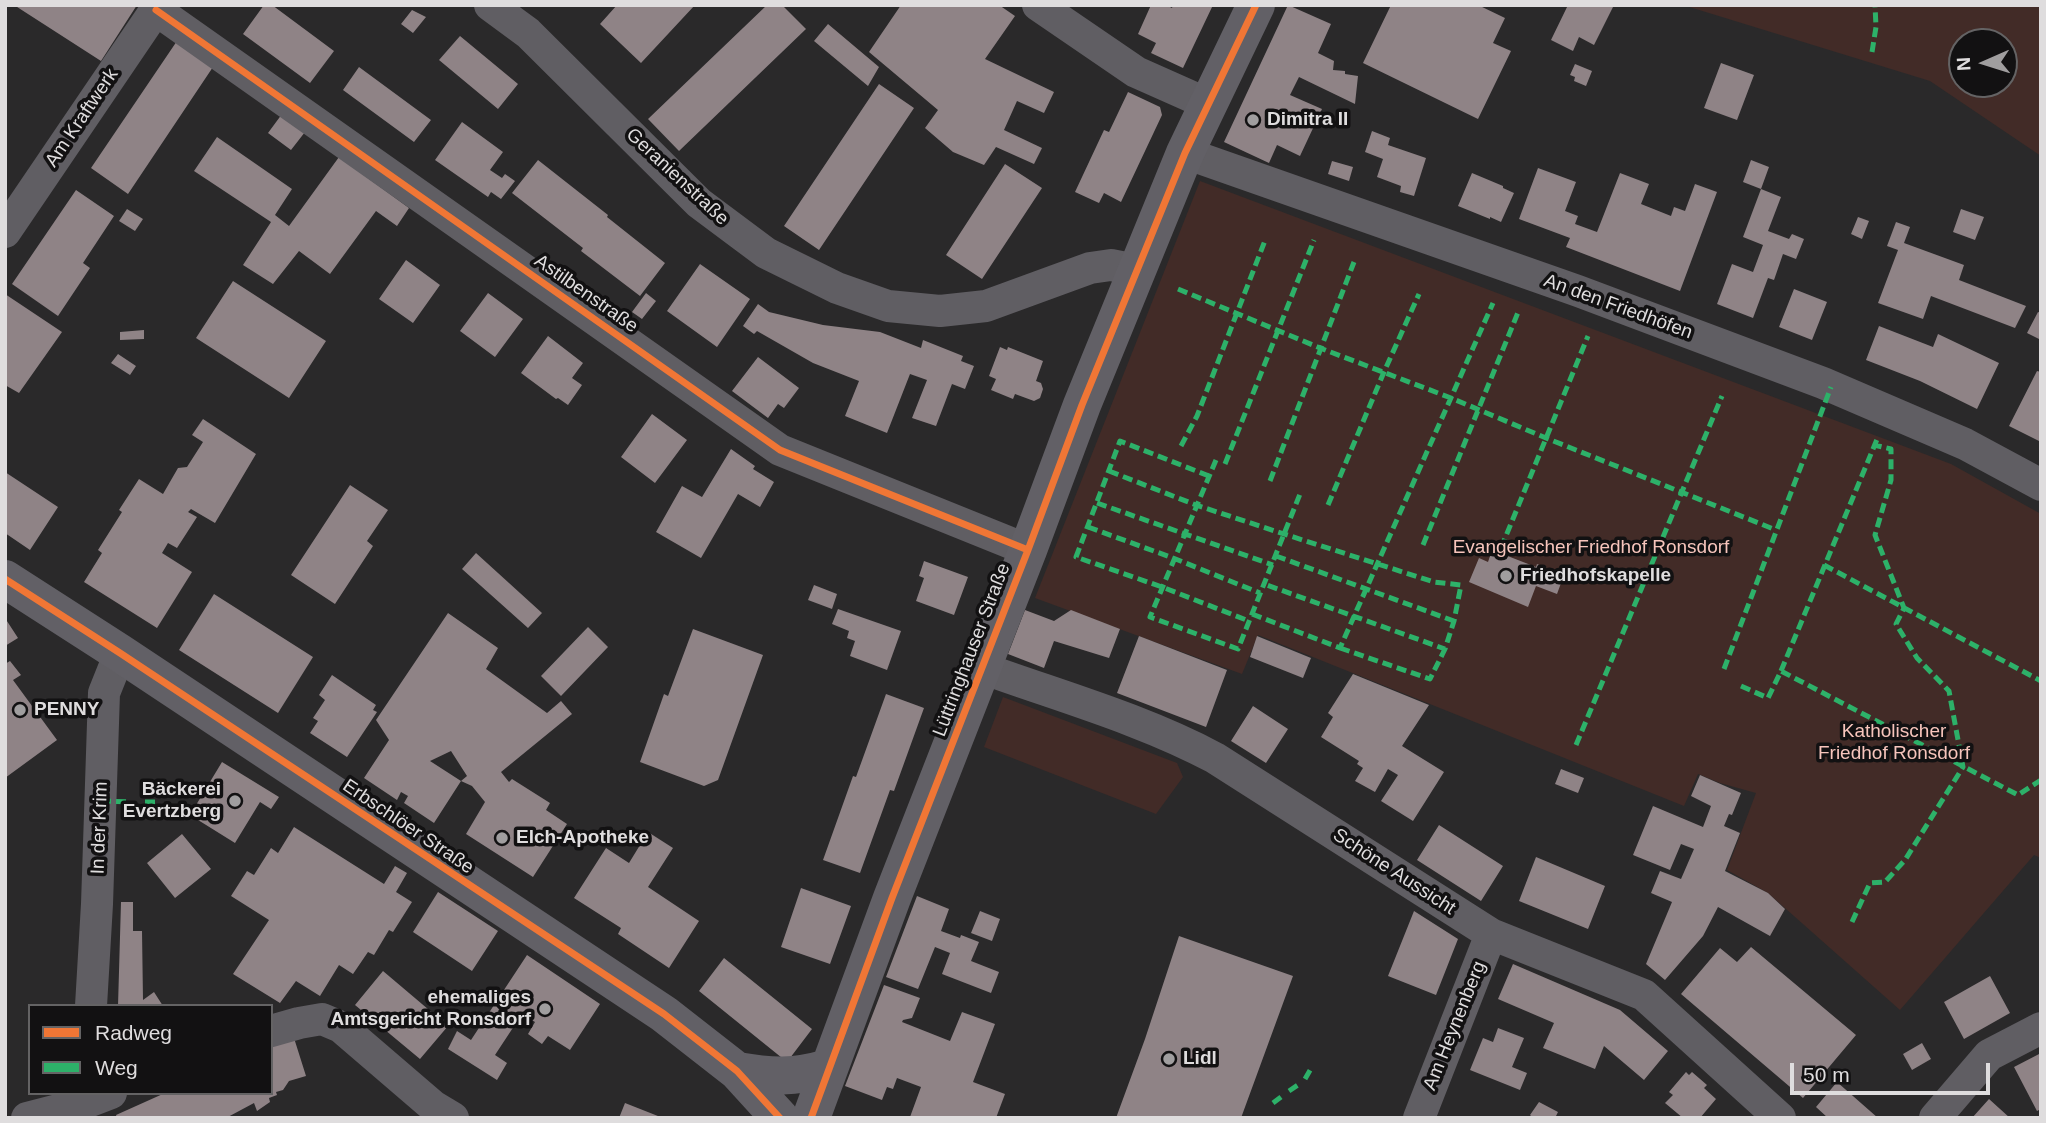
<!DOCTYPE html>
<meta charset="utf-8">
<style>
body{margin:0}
#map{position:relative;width:2046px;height:1123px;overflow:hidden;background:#2a292a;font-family:Helvetica,sans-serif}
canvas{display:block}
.frame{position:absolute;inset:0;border:7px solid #dfddde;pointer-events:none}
.legend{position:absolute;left:28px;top:1004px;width:245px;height:91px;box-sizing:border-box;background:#121112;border:2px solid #646364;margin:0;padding:9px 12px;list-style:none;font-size:21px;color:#dfddde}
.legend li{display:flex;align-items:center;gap:14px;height:35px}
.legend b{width:35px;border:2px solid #646364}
.north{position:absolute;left:1948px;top:28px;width:70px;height:70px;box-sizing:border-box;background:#121112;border:2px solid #646364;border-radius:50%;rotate:267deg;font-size:19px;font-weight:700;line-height:28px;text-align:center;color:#dfddde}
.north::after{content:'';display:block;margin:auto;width:24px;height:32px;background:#a09e9f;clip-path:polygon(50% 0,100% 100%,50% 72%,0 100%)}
.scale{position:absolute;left:1790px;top:1063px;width:200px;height:32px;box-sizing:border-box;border:4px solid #dfddde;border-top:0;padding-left:9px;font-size:21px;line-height:24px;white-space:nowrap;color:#dfddde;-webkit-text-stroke:5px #121112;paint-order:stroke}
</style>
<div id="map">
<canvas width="2046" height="1123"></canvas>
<div class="frame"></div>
<ul class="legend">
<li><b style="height:9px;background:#f07635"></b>Radweg</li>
<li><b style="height:9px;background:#2db169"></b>Weg</li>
</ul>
<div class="north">N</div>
<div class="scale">50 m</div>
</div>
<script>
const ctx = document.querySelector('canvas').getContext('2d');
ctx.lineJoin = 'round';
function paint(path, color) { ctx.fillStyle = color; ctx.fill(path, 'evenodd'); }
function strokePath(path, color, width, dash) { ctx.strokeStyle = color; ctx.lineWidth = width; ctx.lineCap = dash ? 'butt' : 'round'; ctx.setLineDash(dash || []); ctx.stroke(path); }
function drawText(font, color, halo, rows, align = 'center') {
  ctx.font = font + ' Helvetica,sans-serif'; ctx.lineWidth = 7; ctx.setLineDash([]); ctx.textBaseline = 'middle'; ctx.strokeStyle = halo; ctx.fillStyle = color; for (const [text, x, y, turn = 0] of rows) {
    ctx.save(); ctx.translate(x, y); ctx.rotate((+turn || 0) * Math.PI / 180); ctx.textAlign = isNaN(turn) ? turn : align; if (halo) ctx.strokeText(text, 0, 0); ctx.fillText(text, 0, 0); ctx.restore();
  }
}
const green = new Path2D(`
 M1683 5H2041V156L1930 81ZM1962 42H2004V84H1962Z
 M1200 181 1951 464 2041 514V858L2034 855 1900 1010 1768 893 1727 870 1756 793 1720 783 1698 774 1684 806 1258 635 1242 674 1035 598Z
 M1003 697 1177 763 1183 777 1156 814 984 747Z`);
const building = new Path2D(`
 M14 5H137L101 61Z
 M264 5H272L334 51 310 83 243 34Z
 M617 5H695L641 63 600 24Z
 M767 5H782L806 29 679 151 648 119Z
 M901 5H999L1015 16 985 59 1054 92 1044 113 1017 101 1004 130 1042 148 1034 164 996 147 984 165 953 152 925 128 938 110 869 52Z
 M1151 5H1166L1172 8 1173 5H1213L1183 68 1151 53 1156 43 1138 34Z
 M1288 5 1331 24 1318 53 1334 61 1333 70 1345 71V74L1358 76 1355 104 1299 77 1290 95 1322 109 1300 156 1277 145 1269 163 1224 142Z
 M1391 5H1478L1505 18 1493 43 1511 51 1478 119 1363 63Z
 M1568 5H1614L1594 45 1579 37 1573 51 1551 40Z
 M412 10 426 17 413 33 401 24Z
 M828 24 879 67 868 86 814 41Z
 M460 36 518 84 498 109 439 60Z
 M179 38 215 64 128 194 91 168Z
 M1721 63 1754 75 1737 120 1704 108Z
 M1575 64 1592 71 1586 86 1574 81 1575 77 1570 75Z
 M359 67 431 120 414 142 343 90Z
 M879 84 914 108 819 250 784 226Z
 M1128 92 1160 107 1162 115 1121 202 1104 193 1099 203 1075 192 1104 130 1109 132Z
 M282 114 305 132 291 150 268 133Z
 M462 122 503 152 490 170 502 178 505 174 515 181 501 199 491 192 488 197 435 160Z
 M1372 131 1390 138 1388 145 1426 158 1414 196 1400 192 1401 186 1377 177 1383 159 1365 152Z
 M217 137 292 189 275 215 289 226 339 157 409 208 397 226 376 211 330 274 299 251 273 284 243 265 271 222 194 171Z
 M538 160 608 215 607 217 665 263 640 296 581 251 583 248 512 193Z
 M1751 160 1769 167 1761 189 1781 197 1768 231 1789 239 1792 234 1804 239 1796 259 1783 254 1774 280 1768 278 1753 318 1717 304 1732 264 1753 272 1763 245 1743 237 1761 189 1743 182Z
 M1332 161 1353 167 1349 181 1328 174Z
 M1005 164 1042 188 982 279 946 255Z
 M1538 168 1576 182 1565 211 1578 216 1575 224 1597 232 1620 173 1649 184 1641 204 1671 216 1674 207 1685 211 1695 184 1717 192 1680 291 1566 247 1570 238 1519 219Z
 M1472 173 1503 186V188L1514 193 1501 222 1490 217V219L1458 206Z
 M76 190 114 216 83 263 90 268 58 316 12 284Z
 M127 209 143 219 135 231 119 221Z
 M1961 209 1984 217 1975 240 1953 232Z
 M1858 217 1869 221 1862 239 1851 234Z
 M1896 222 1910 227 1904 243 1964 265 1959 280 2026 306 2015 328 1931 296 1923 319 1878 303 1898 250 1887 246Z
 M406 260 440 285 413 323 379 299Z
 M700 264 750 299 717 347 667 311Z
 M233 281 326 341 289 398 196 338Z
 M1794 289 1827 302 1812 340 1779 327Z
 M488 293 523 319 495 357 460 331Z
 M646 293 656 301 642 319 632 312Z
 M5 294 62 332 19 393 5 385Z
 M758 304 769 312 823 325 880 332 921 348 923 340 963 356 961 361 974 366 965 389 952 384 936 426 912 418 927 380 910 374 887 433 845 416 859 381 813 363 757 331 754 334 743 326Z
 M2038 312 2041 313V340L2027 333Z
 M1879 326 1933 347 1938 334 1999 363 1977 409 1920 381 1866 360Z
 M144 330V339L120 340V332Z
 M548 336 583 363 572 378 582 385 568 405 558 398 556 399 521 373Z
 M1000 347 1007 350 1008 347 1043 361 1036 381 1041 383 1043 389 1040 398 1034 401 1015 394 1013 399 991 390 996 379 989 376Z
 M118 354 136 366 130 375 111 363Z
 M758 357 799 388 784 408 778 404 768 418 732 391Z
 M2037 371 2041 372V442L2009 426Z
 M652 414 687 440 655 483 621 457Z
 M203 419 256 454 215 523 191 509 188 512 197 517 177 548 168 543 162 553 192 572 157 628 84 582 102 553 98 550 122 512 119 510 139 479 163 494 178 468 187 467 203 442 192 435Z
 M731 449 755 466 753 469 774 482 760 507 738 494 701 558 656 532 682 486 702 497Z
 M5 472 58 507 30 550 5 533Z
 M350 485 388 510 367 541 373 546 335 604 291 575Z
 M1492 550 1536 567 1537 564 1564 575 1557 594 1536 586 1528 607 1469 582 1479 558 1488 562Z
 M476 553 542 613 528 628 462 569Z
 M924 561 968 577 954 615 916 601 924 578 919 576Z
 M814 585 837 594 832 609 808 600Z
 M214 594 313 657 278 713 179 650Z
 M838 609 901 631 887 670 850 656 855 641 847 638 849 631 832 624Z
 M1025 610 1054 621 1071 610 1120 629 1109 658 1054 641 1044 668 1008 654Z
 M448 613 498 648 486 669 547 713 561 701 572 714 501 772 509 782 512 779 550 803 546 810 567 824 533 877 466 834 485 802 472 786 461 781 467 776 451 751 430 761 461 781 434 823 404 803 408 796 401 792 397 800 364 778 389 740 376 720Z
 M5 618 18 638 5 646Z
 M588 627 608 647 561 696 541 676Z
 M693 629 763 655 718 780 704 786 640 762 664 694 668 696Z
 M1139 636 1227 670 1206 727 1117 693Z
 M1257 636 1311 658 1303 678 1250 657Z
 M10 661 21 675 13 680 57 740 5 778V664Z
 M1353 674 1429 705 1402 746 1444 772 1413 821 1381 801 1398 775 1388 769 1375 792 1355 781 1363 768 1357 764 1359 761 1321 737 1333 717 1328 713Z
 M332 675 376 705 373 710 377 712 347 757 310 733 318 721 313 718 325 700 319 695Z
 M886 694 924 708 894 791 890 790 860 873 823 860 853 776 856 777Z
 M1253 706 1288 729 1266 763 1231 741Z
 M222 762 279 797 271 809 260 802 235 843 190 815Z
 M1561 769 1584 778 1578 793 1555 784Z
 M1700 775 1741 793 1732 815 1729 814 1724 826 1740 833 1725 871 1768 893 1785 909 1770 936 1718 907 1703 936 1665 980 1646 964 1672 902 1651 893 1660 871 1681 879 1694 849 1681 844 1670 870 1633 855 1653 806 1703 827 1711 806 1691 796Z
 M1439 825 1503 866 1481 901 1417 860Z
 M294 827 384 884 395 866 407 873 396 892 412 902 393 932 389 930 374 955 368 952 353 974 339 965 320 996 296 981 280 1003 233 974 269 920 231 896 247 871 254 875 271 848 278 853Z
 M648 832 673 848 648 887 699 921 669 968 618 934 621 928 574 898 606 848 629 863Z
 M182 834 211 869 175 898 147 863Z
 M1536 857 1605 886 1588 929 1519 901Z
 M801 888 851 906 830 964 781 947Z
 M438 892 498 931 472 971 413 932Z
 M917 896 949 909 941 931 960 938 961 935 979 942 971 961 999 972 991 993 942 974 950 953 935 947 918 989 886 977Z
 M121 902H133V931H142L143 1000 154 992 163 1006H118Z
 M980 911 1000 919 992 941 971 933Z
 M1414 911 1458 939 1436 995 1388 976Z
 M1179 936 1293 976 1241 1118H1116L1145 1039Z
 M1751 947 1856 1035 1803 1098 1681 994 1720 948 1737 962Z
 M527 955 600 1004 570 1050 548 1036 542 1044 528 1034 535 1022 522 1014 495 1055 507 1063 497 1080 448 1049 457 1031 471 1040Z
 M724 958 812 1029 787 1062 699 991Z
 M1513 964 1620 1010 1668 1051 1644 1080 1604 1046 1595 1069 1543 1048 1554 1023 1498 999Z
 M383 971 448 1026 420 1059 355 1005Z
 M1990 976 2010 1013 1964 1039 1944 1002Z
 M884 985 920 998 912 1018 903 1020 902 1022 950 1041 962 1012 995 1024 973 1082 1005 1094 996 1118 910 1117 921 1087 897 1078 893 1089 887 1087 882 1100 845 1086Z
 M1498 1028 1524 1038 1512 1067 1527 1073 1520 1090 1470 1070 1483 1038 1493 1042Z
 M294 1038 306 1076 289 1081 283 1090 276 1092 277 1095 269 1098 270 1102 257 1111 254 1103 226 1118H117L116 1115 165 1093H271V1047Z
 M1922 1043 1931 1059 1912 1070 1903 1054Z
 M2041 1053V1109L2037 1111 2014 1067Z
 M1686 1072 1689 1075 1692 1072 1707 1085 1704 1088 1716 1099 1700 1118H1683L1665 1103 1673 1095 1669 1092Z
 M1837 1082 1878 1118H1828L1816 1107Z
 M1989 1099 2010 1118H1972Z
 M1539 1102 1558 1112 1555 1118H1533L1530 1115Z
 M625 1103 663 1118H619Z`);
const street = new Path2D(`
 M490 5 528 33 699 203 766 253 837 288 888 306 940 311 986 306 1090 268 1111 265 1136 270
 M1038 5 1136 72 1208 104
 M156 10 780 450 1028 550
 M1185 153 1578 291 1823 383 1965 444 2041 485
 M5 232 159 5
 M982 668C1059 696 1142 719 1215 758L1491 934 1644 995 1780 1118
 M91 1006 97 904 104 693 120 653
 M271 1031 299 1023 322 1019 341 1027 433 1106 453 1118
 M27 1118 85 1103 111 1093
 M1419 1118 1491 934
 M1935 1118 1989 1055 2041 1028`);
const secondary = new Path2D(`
 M5 579 120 653 664 1014 737 1071 780 1118
 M737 1071C772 1077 794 1078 828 1068
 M811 1118 892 898 1028 550 1082 405 1185 153 1256 5`);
const quiet = new Path2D(`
 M1872 52 1876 27 1875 5
 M1178 289 1320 348 1451 398 1546 438 1776 530
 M1181 446 1197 416 1266 238
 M1216 460 1150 617 1238 649 1300 494
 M1225 464 1314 240
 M1109 471 1196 505 1284 534 1434 582 1461 585 1454 621 1445 649 1264 584
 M1209 476 1120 441 1076 557 1162 587 1249 621
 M1270 481 1354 262
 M1097 503 1273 565
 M1328 505 1384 372 1419 294
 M1088 527 1173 558 1260 593
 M1423 545 1519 310
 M1501 548 1588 336
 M1276 556 1454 621
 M1824 565 2041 681
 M1252 614 1340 648 1493 303
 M1340 648 1430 679 1445 649
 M1724 669 1831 387
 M1781 671 1878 437
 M1741 686 1768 698 1781 671 2018 795 2041 780
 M1576 745 1722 396
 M101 801 130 802
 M145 802H160
 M1852 922 1870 883 1885 882 1905 860 1963 767 1949 691 1917 658 1896 624 1904 608 1875 535 1891 480V449L1874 445
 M1305 1079 1312 1067
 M1289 1091 1301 1083
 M1273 1103 1285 1094`);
const cycleway = new Path2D(`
 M156 10 780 450 1028 550
 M5 579 120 653 664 1014 737 1071 780 1118
 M811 1118 892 898 1028 550 1082 405 1185 153 1256 5`);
const markers = [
 [1253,120,7,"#a09e9f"],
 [1506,576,7,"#a09e9f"],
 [20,710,7,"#a09e9f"],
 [235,801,7,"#a09e9f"],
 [502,838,7,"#a09e9f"],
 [545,1009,7,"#a09e9f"],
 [1169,1059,7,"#a09e9f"]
];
const streetNames = [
 ["Am Kraftwerk",82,118,-56],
 ["Geranienstraße",677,177,43],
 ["Astilbenstraße",586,294,35],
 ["An den Friedhöfen",1618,307,20],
 ["Lüttringhauser Straße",972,650,-69],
 ["Erbschlöer Straße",408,827,34],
 ["In der Krim",100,828,-88],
 ["Schöne Aussicht",1394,872,33],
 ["Am Heynenberg",1455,1026,-68]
];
const poiNames = [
 ["Dimitra II",1267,120],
 ["Friedhofskapelle",1520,576],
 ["PENNY",34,710],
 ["Bäckerei",221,790,"right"],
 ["Evertzberg",221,812,"right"],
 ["Elch-Apotheke",516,838],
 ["ehemaliges",531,998,"right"],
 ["Amtsgericht Ronsdorf",531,1020,"right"],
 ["Lidl",1183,1059]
];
const parkNames = [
 ["Evangelischer Friedhof Ronsdorf",1591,548],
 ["Katholischer",1894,732],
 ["Friedhof Ronsdorf",1894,754]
];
paint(green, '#422b27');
paint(building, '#8f8386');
strokePath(street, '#605e63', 32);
strokePath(secondary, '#626066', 38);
strokePath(quiet, '#2db169', 5, [10, 5]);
strokePath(cycleway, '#f07635', 7);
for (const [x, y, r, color] of markers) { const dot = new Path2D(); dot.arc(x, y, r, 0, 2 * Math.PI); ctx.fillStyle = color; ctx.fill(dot); strokePath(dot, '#121112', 2.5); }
drawText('19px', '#dfddde', '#121112', streetNames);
drawText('bold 19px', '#dfddde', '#121112', poiNames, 'left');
drawText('19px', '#f7c5bc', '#121112', parkNames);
</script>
